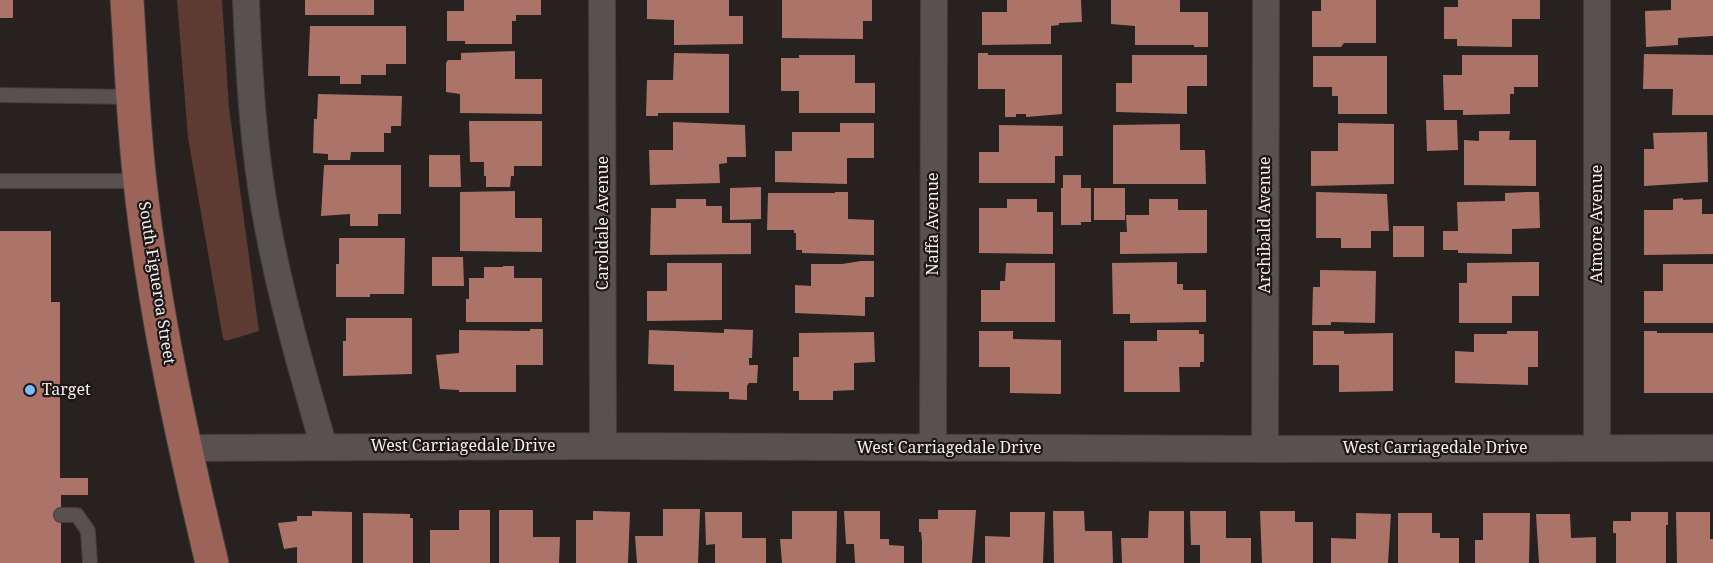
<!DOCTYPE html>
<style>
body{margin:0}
canvas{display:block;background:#272120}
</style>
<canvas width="1713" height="563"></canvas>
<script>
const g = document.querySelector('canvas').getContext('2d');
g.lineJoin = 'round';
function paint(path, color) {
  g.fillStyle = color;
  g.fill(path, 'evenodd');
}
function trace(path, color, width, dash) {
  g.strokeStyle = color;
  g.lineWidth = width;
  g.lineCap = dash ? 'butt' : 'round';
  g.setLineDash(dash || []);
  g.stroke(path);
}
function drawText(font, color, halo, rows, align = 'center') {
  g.font = font + ' "Noto Serif",serif';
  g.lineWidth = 4.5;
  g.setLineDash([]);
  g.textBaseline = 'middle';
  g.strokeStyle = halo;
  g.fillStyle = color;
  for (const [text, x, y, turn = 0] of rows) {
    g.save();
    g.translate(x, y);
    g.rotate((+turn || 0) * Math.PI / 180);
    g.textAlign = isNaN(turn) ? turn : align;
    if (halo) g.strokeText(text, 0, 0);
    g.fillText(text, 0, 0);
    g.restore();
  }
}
const green = new Path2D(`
 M 177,0 L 222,0 L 229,108 L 259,331 L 226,341 L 223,339 L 188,138 Z`);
const building = new Path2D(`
 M 0,0 L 13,0 L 13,18 L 0,18 Z
 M 305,0 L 374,0 L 374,15 L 305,15 Z
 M 464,0 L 541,0 L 541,15 L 516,15 L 516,21 L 512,21 L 512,44 L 465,44 L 465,41 L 447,41 L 447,11 L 464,11 Z
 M 647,0 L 729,0 L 729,16 L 743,16 L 743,44 L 674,45 L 674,20 L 647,19 Z
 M 782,0 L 872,0 L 872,21 L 863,21 L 863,39 L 782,38 Z
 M 1007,0 L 1081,0 L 1082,22 L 1059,23 L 1059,25 L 1051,26 L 1051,44 L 982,45 L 982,12 L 1007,12 Z
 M 1111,0 L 1180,0 L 1180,12 L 1208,12 L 1208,47 L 1194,47 L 1194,45 L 1135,45 L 1135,26 L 1111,24 Z
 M 1321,0 L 1376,0 L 1376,43 L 1344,43 L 1341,47 L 1312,47 L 1312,11 L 1321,11 Z
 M 1458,0 L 1540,0 L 1540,19 L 1512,19 L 1512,47 L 1457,46 L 1457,39 L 1444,39 L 1444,7 L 1458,7 Z
 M 1671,0 L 1713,0 L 1713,36 L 1678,38 L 1678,45 L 1646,47 L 1645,11 L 1671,10 Z
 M 310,26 L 406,26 L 406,64 L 386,64 L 386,75 L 361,75 L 361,84 L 340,84 L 340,76 L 308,76 Z
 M 515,51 L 515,79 L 542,79 L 542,114 L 460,113 L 460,94 L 446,92 L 446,63 L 448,60 L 461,60 L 461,53 Z
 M 674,53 L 729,54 L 729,113 L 658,113 L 658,116 L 646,116 L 647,80 L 673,80 Z
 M 978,53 L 988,53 L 988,55 L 1062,55 L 1062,114 L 1026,117 L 1026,114 L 1016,114 L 1016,117 L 1005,117 L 1005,89 L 978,89 Z
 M 1644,54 L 1713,55 L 1713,115 L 1672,115 L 1673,89 L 1643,89 Z
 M 799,55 L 855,55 L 855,83 L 875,83 L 875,113 L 799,113 L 799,91 L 781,91 L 781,58 L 799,58 Z
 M 1132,55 L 1207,55 L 1207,86 L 1187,86 L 1187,114 L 1116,112 L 1116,83 L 1132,83 Z
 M 1462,55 L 1538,55 L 1538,87 L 1514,87 L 1514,94 L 1510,94 L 1510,114 L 1463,115 L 1463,110 L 1444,110 L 1443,75 L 1462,75 Z
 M 1313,56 L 1387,56 L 1387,114 L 1338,114 L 1338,96 L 1332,96 L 1332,87 L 1313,87 Z
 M 318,94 L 402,96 L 401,126 L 391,126 L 391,133 L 384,133 L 384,152 L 351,152 L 350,160 L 328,160 L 328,154 L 313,153 L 314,119 L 317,119 Z
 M 1426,120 L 1457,120 L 1458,150 L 1427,151 Z
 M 469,121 L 542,121 L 542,166 L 514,166 L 514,176 L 511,176 L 510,187 L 486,187 L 486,176 L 484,176 L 484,162 L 470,162 Z
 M 673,122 L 745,125 L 746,157 L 727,157 L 727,163 L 719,164 L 720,183 L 650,185 L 649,150 L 673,150 Z
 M 840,123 L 874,123 L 874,158 L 847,158 L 847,184 L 775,182 L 775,151 L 792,151 L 792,132 L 840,132 Z
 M 1338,123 L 1394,124 L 1394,184 L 1311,186 L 1311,151 L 1338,151 Z
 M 1180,124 L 1180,150 L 1205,150 L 1206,184 L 1113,184 L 1113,125 Z
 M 999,125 L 1063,126 L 1063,156 L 1055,156 L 1055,183 L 979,183 L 979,152 L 999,152 Z
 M 1479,131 L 1510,131 L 1509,140 L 1536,140 L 1536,186 L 1464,185 L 1464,140 L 1479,141 Z
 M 1707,132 L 1708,182 L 1644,186 L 1644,149 L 1654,149 L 1653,133 Z
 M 429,155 L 460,155 L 461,187 L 429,187 Z
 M 324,165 L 401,165 L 401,214 L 378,214 L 378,226 L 350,226 L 350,214 L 321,216 Z
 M 1063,175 L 1081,175 L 1081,188 L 1091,188 L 1091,222 L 1081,222 L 1081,225 L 1061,225 L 1061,188 L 1063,188 Z
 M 761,187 L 761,219 L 730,220 L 730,188 Z
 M 1094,188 L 1125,188 L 1125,220 L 1094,220 Z
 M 515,191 L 515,218 L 542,218 L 542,252 L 460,251 L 460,192 Z
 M 835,192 L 848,192 L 848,219 L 874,220 L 874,255 L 802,253 L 802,250 L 796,250 L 796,233 L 794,233 L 794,230 L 767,230 L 768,193 L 835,193 Z
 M 1316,192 L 1387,194 L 1389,231 L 1371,231 L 1371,248 L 1341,248 L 1341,238 L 1316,238 Z
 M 1527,192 L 1539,192 L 1540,228 L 1512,229 L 1512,254 L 1458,253 L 1458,250 L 1443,250 L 1443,231 L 1458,231 L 1457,202 L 1505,201 L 1505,193 Z
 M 1683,198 L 1683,200 L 1702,199 L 1702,214 L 1713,214 L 1713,254 L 1644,255 L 1644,210 L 1673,210 L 1673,199 Z
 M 676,199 L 706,199 L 706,206 L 722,206 L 722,223 L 751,223 L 751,254 L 650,255 L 651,208 L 676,208 Z
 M 1007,199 L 1037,199 L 1037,212 L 1053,212 L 1053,254 L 979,253 L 979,208 L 1007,208 Z
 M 1149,199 L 1178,199 L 1178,210 L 1207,210 L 1207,253 L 1120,254 L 1120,232 L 1127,232 L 1126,215 L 1149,215 Z
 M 1393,226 L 1424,226 L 1424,257 L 1393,257 Z
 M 0,231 L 51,231 L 51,302 L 60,302 L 60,478 L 88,478 L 88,495 L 61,495 L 61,563 L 0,563 Z
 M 339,238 L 405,238 L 404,294 L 370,294 L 370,297 L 336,297 L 336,264 L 339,264 Z
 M 432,257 L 463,257 L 464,286 L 432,286 Z
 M 861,261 L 874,261 L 874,297 L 865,297 L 865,316 L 795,313 L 795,285 L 811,286 L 811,264 L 842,264 Z
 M 1177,262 L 1177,284 L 1183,284 L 1183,290 L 1206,290 L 1206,322 L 1130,323 L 1130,314 L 1113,314 L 1112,263 Z
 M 1530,262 L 1539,262 L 1539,296 L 1512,296 L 1512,323 L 1459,323 L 1459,283 L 1467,283 L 1467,263 Z
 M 667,263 L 722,263 L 722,320 L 647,321 L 647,291 L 667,291 Z
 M 1006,263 L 1055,263 L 1055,322 L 981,322 L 981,290 L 1000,290 L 1000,281 L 1005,281 Z
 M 1663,264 L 1713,264 L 1713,323 L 1644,323 L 1644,291 L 1663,291 Z
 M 503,266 L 514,266 L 514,278 L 542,278 L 542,322 L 466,322 L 466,299 L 469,299 L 469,278 L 484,278 L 484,267 L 503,267 Z
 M 1320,270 L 1376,271 L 1375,323 L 1331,322 L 1331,325 L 1312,325 L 1313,287 L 1320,287 Z
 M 346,318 L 412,318 L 412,374 L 343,376 L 343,341 L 346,341 Z
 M 530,329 L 543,329 L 543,365 L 516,365 L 516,392 L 459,392 L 459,390 L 440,389 L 436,355 L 459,353 L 459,330 L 530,331 Z
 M 724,329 L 753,330 L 752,358 L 749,358 L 749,365 L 758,365 L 757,383 L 749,383 L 747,386 L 747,400 L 729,399 L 729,392 L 674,391 L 674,365 L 648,364 L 649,330 L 724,333 Z
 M 1157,330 L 1199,330 L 1199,334 L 1204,334 L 1204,362 L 1200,362 L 1200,367 L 1179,367 L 1180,392 L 1124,392 L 1124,341 L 1157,341 Z
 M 979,331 L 1013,331 L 1013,339 L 1061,340 L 1061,394 L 1010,393 L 1010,367 L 979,367 Z
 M 1313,331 L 1344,331 L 1344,334 L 1393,333 L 1393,391 L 1339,392 L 1339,365 L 1313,365 Z
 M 1507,331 L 1538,331 L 1538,367 L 1528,367 L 1528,385 L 1455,383 L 1455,351 L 1474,352 L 1474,334 L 1507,334 Z
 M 1644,331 L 1657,331 L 1657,333 L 1713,333 L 1713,393 L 1644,393 Z
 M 874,332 L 875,362 L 854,363 L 854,390 L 833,391 L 833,400 L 799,400 L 799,391 L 793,391 L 793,357 L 799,357 L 799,333 Z
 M 663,509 L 700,509 L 698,563 L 637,563 L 635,536 L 663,536 Z
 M 459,510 L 490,510 L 490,563 L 430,563 L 430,530 L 459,530 Z
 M 499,510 L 533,510 L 533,537 L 560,537 L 559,563 L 499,563 Z
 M 938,510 L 976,510 L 972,563 L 922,563 L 922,542 L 921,532 L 919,532 L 919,519 L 938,519 Z
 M 312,511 L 352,512 L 352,563 L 297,563 L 297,547 L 284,549 L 278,523 L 297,521 L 297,516 L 312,516 Z
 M 593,511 L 630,512 L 628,563 L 576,563 L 576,520 L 593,520 Z
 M 792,511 L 837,511 L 836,563 L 782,563 L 780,539 L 792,539 Z
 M 844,511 L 880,511 L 880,539 L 889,539 L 889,545 L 904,546 L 904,563 L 855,563 L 854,544 L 846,544 Z
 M 1053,511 L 1084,511 L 1085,531 L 1112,531 L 1113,563 L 1054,563 Z
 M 1149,511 L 1184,511 L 1184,563 L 1122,563 L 1121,538 L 1148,538 Z
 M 1190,511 L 1226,511 L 1226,538 L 1251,538 L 1251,563 L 1200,563 L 1200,545 L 1191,545 Z
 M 1260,511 L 1295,511 L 1295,522 L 1313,522 L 1313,563 L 1262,563 Z
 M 705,512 L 742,512 L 742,538 L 766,538 L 766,563 L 715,563 L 715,544 L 706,545 Z
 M 1010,512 L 1045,512 L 1043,563 L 985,563 L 985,536 L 1010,537 Z
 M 1631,512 L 1668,512 L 1668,525 L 1666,525 L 1666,563 L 1616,563 L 1616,533 L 1613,533 L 1613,521 L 1631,521 Z
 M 1676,512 L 1710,512 L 1710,539 L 1713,539 L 1713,563 L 1677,563 Z
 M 363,513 L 410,514 L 410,518 L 413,518 L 413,563 L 363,563 Z
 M 1356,513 L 1391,514 L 1388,563 L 1331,563 L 1331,538 L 1356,539 Z
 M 1398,513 L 1432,513 L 1432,533 L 1440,533 L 1440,538 L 1459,538 L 1459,563 L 1398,563 Z
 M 1483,513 L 1530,513 L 1529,563 L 1475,563 L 1475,540 L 1483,540 Z
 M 1536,514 L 1570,514 L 1571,538 L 1596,537 L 1596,563 L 1539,563 Z`);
const service = new Path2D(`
 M 0,95 L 134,97
 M 0,181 L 140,181
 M 61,515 L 77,515 L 88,531 L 90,563`);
const minor = new Path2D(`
 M 246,0 C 249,73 253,146 266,217 C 280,295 302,371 324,447
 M 602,0 L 603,446
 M 1597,0 L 1597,448
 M 185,448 L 603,446 L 1265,449 L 1713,448
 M 933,448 L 934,0
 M 1265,449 L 1266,0`);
const primary = new Path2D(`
 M 127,0 C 131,61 133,122 140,182 C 154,310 182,438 212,563`);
const markers = [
 [30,390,6,"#78bff7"]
];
const streetNames = [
 ["Caroldale Avenue",603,223,-90],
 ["Naffa Avenue",933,224,-90],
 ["Atmore Avenue",1597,224,-90],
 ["Archibald Avenue",1265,225,-90],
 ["South Figueroa Street",156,283,81],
 ["West Carriagedale Drive",463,446],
 ["West Carriagedale Drive",949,448],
 ["West Carriagedale Drive",1435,448]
];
const poiNames = [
 ["Target",42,390]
];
paint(green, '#5d3a32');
paint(building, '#ac7468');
trace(service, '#413d3c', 16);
trace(minor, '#413d3c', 28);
trace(primary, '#413d3c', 35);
trace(service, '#575150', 14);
trace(minor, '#575150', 26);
trace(primary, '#9c6458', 33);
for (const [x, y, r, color] of markers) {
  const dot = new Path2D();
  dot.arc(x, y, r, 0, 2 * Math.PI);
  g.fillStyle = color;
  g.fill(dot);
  trace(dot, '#1d1817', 2);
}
drawText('16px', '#f4f0ef', '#1d1817', streetNames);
drawText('16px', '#f4f0ef', '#1d1817', poiNames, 'left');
</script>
